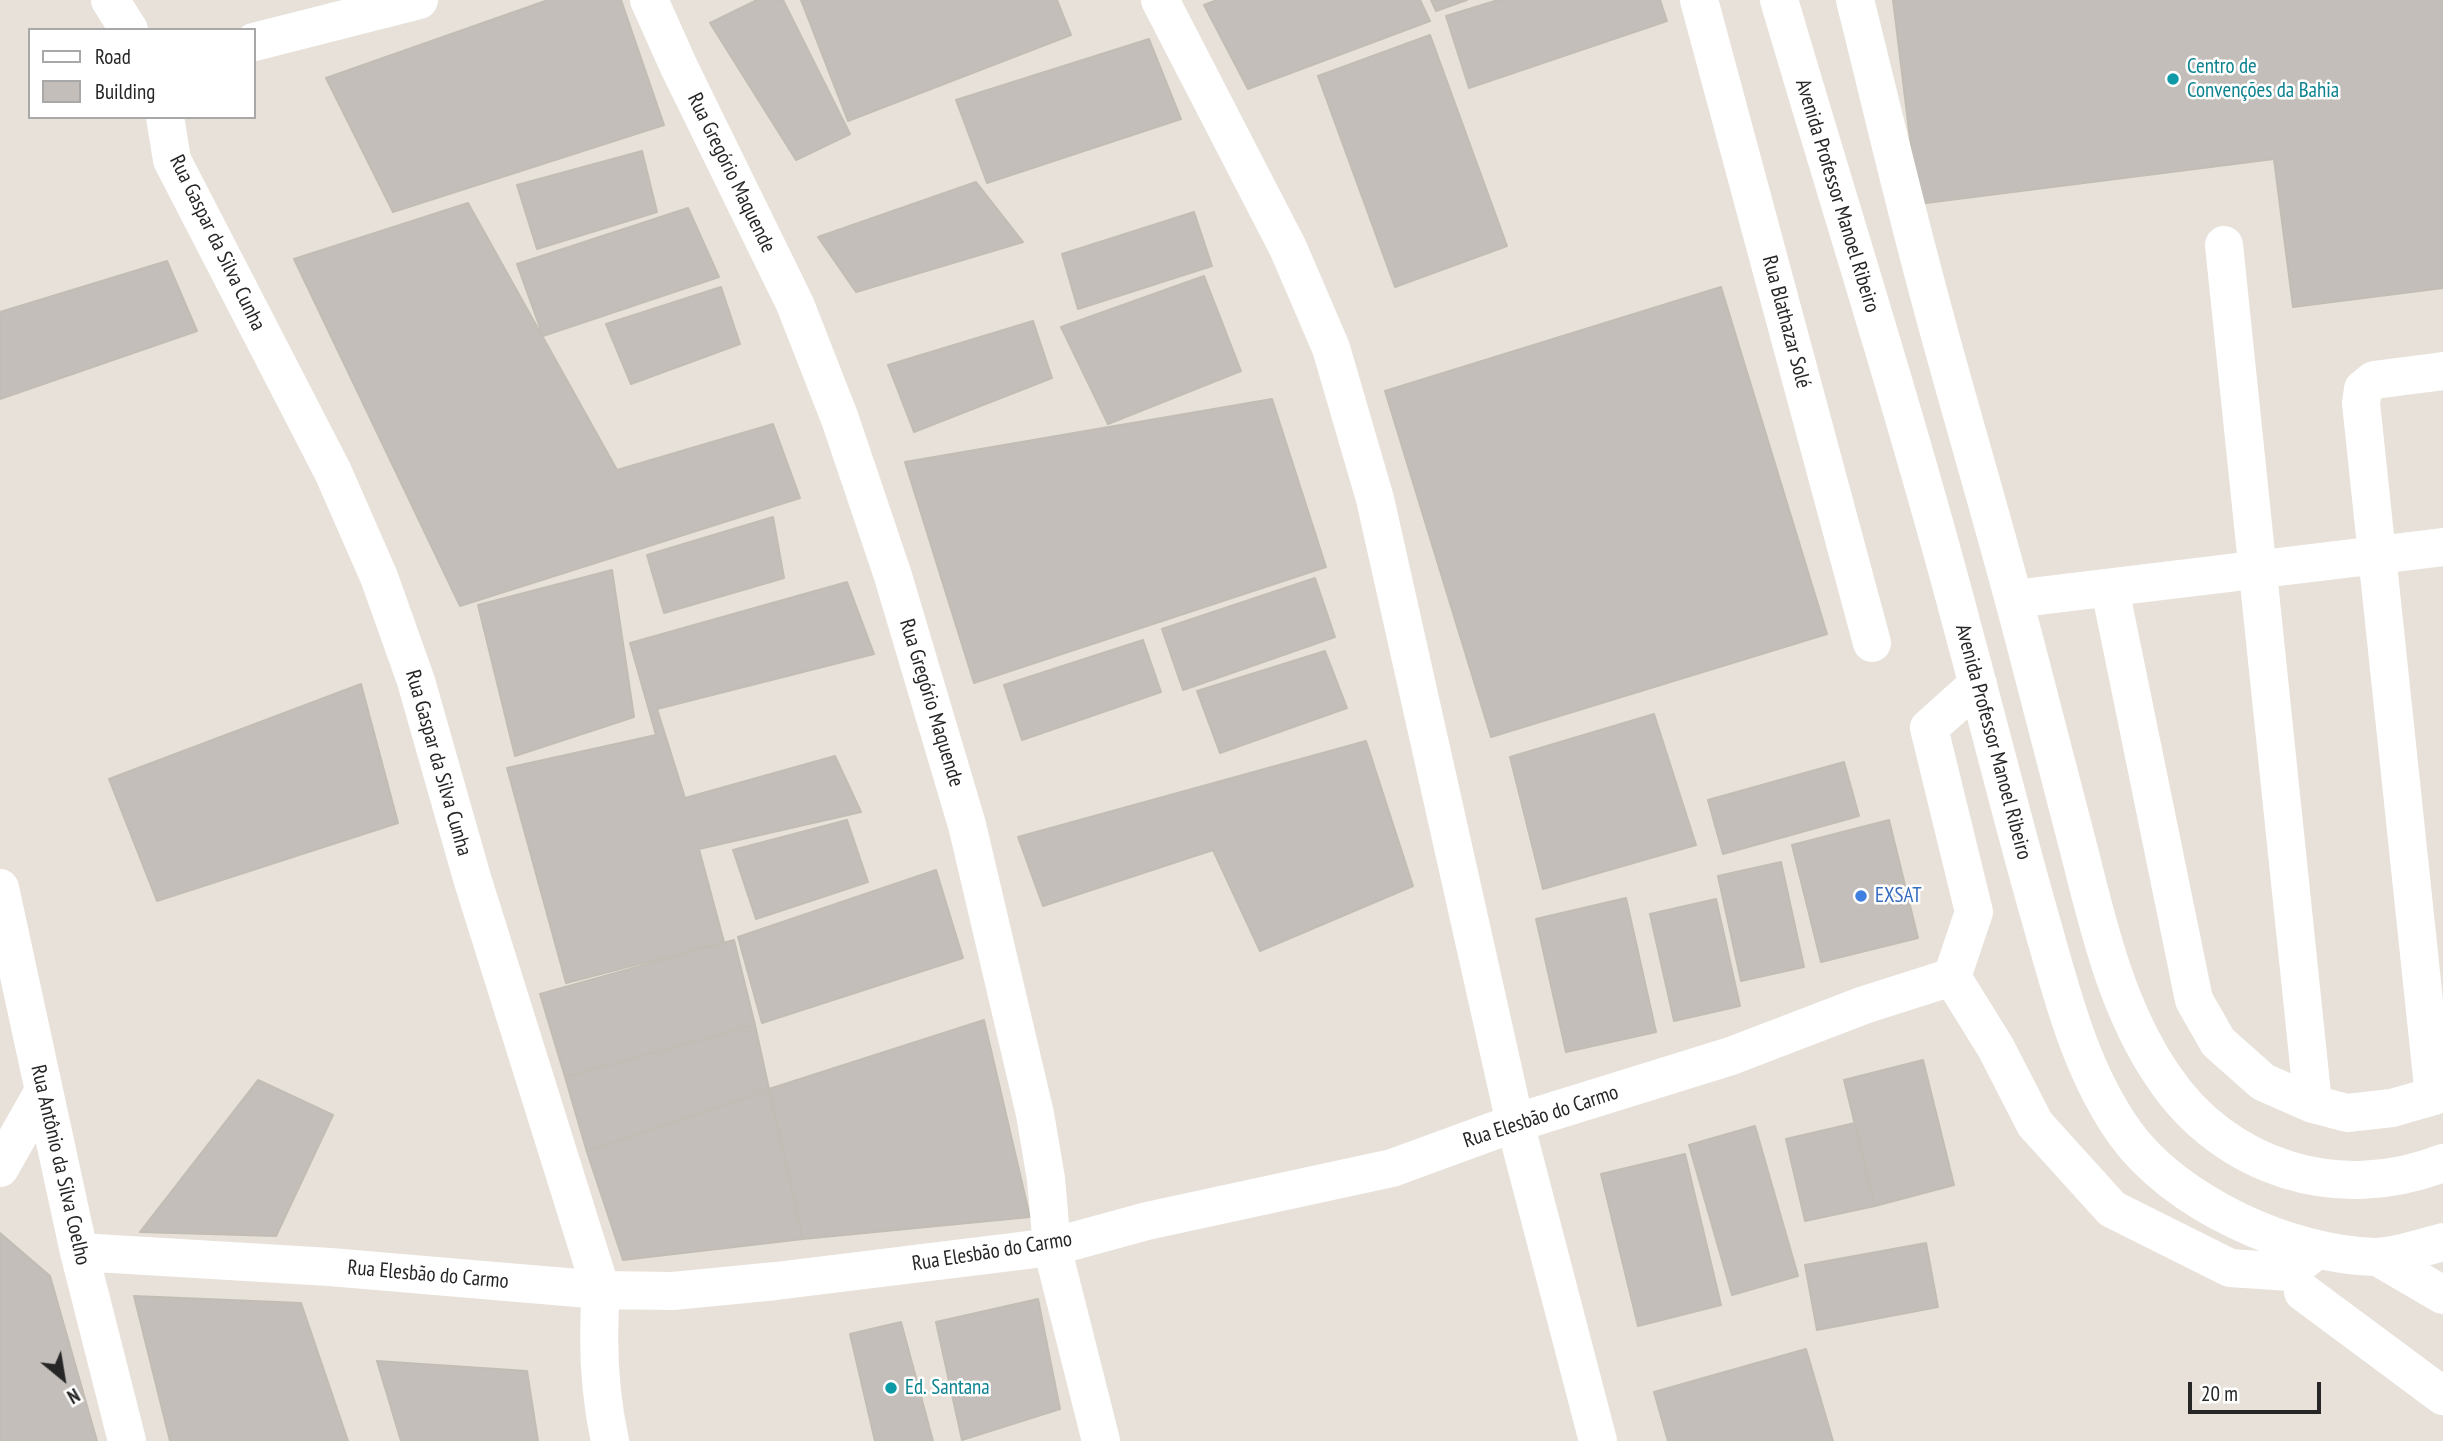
<!DOCTYPE html>
<meta charset="utf-8">
<style>
body{margin:0}
#map{position:relative;width:2443px;height:1441px;overflow:hidden;background:#e8e1d9;font-family:"PT Sans Narrow",sans-serif}
canvas{display:block}
.legend{position:absolute;left:28px;top:28px;width:228px;height:91px;box-sizing:border-box;background:#fff;border:2px solid #a8a8a8;margin:0;padding:9px 12px;list-style:none;font-size:21px;color:#262626}
.legend li{display:flex;align-items:center;gap:14px;height:35px}
.legend b{width:35px;border:2px solid #a8a8a8}
.north{position:absolute;left:28px;top:1343px;width:70px;height:70px;-webkit-text-stroke:5px #fff;paint-order:stroke;rotate:150deg;font-size:19px;font-weight:700;line-height:28px;text-align:center;color:#262626}
.north::after{content:'';display:block;margin:auto;width:24px;height:32px;background:#262626;clip-path:polygon(50% 0,100% 100%,50% 72%,0 100%)}
.scale{position:absolute;left:2188px;top:1382px;width:133px;height:32px;box-sizing:border-box;border:4px solid #262626;border-top:0;padding-left:9px;font-size:21px;line-height:24px;white-space:nowrap;color:#262626;-webkit-text-stroke:5px #fff;paint-order:stroke}
</style>
<div id="map">
<canvas width="2443" height="1441"></canvas>
<ul class="legend">
<li><b style="height:9px;background:#fff"></b>Road</li>
<li><b style="height:19px;background:#c3beb9"></b>Building</li>
</ul>
<div class="north">N</div>
<div class="scale">20 m</div>
</div>
<script>
const g = document.querySelector('canvas').getContext('2d');
g.lineJoin = 'round';
function paint(path, color) {
  g.fillStyle = color;
  g.fill(path, 'evenodd');
}
function trace(path, color, width, dash) {
  g.strokeStyle = color;
  g.lineWidth = width;
  g.lineCap = dash ? 'butt' : 'round';
  g.setLineDash(dash || []);
  g.stroke(path);
}
function drawText(font, color, halo, rows, align = 'center') {
  g.font = font + ' "PT Sans Narrow",sans-serif';
  g.lineWidth = 5;
  g.setLineDash([]);
  g.textBaseline = 'middle';
  g.strokeStyle = halo;
  g.fillStyle = color;
  for (const [text, x, y, turn = 0] of rows) {
    g.save();
    g.translate(x, y);
    g.rotate((+turn || 0) * Math.PI / 180);
    g.textAlign = isNaN(turn) ? turn : align;
    if (halo) g.strokeText(text, 0, 0);
    g.fillText(text, 0, 0);
    g.restore();
  }
}
const building = new Path2D(`
 M 548,0 L 621,0 L 664,125 L 393,212 L 326,78 Z
 M 757,0 L 783,0 L 850,134 L 796,160 L 710,23 Z
 M 801,0 L 1057,0 L 1071,35 L 848,121 Z
 M 1217,0 L 1420,0 L 1430,21 L 1248,89 L 1204,5 Z
 M 1431,0 L 1467,0 L 1436,11 Z
 M 1498,0 L 1660,0 L 1667,21 L 1469,88 L 1446,16 Z
 M 1893,0 L 2443,0 L 2443,288 L 2293,307 L 2274,159 L 1918,204 Z
 M 1430,35 L 1507,246 L 1395,287 L 1318,76 Z
 M 1149,39 L 1181,119 L 987,183 L 956,100 Z
 M 642,151 L 657,212 L 537,249 L 517,185 Z
 M 976,182 L 1023,242 L 856,292 L 818,237 Z
 M 468,203 L 617,470 L 773,424 L 800,498 L 460,606 L 294,259 Z
 M 688,208 L 719,277 L 543,336 L 517,264 Z
 M 1194,212 L 1212,266 L 1078,309 L 1062,254 Z
 M 167,261 L 197,331 L 0,399 L 0,312 Z
 M 1204,276 L 1241,371 L 1108,424 L 1061,327 Z
 M 721,287 L 740,344 L 631,384 L 606,324 Z
 M 1721,287 L 1827,634 L 1491,737 L 1385,391 Z
 M 1033,321 L 1052,378 L 914,432 L 888,365 Z
 M 1272,399 L 1326,567 L 974,683 L 905,462 Z
 M 773,517 L 784,578 L 664,613 L 647,555 Z
 M 612,570 L 634,717 L 515,756 L 478,605 Z
 M 1315,578 L 1335,637 L 1183,690 L 1162,629 Z
 M 847,582 L 874,654 L 657,709 L 685,798 L 835,756 L 861,812 L 699,849 L 724,942 L 566,983 L 507,768 L 656,735 L 630,643 Z
 M 1143,640 L 1161,692 L 1022,740 L 1004,685 Z
 M 1325,651 L 1347,708 L 1220,753 L 1197,691 Z
 M 361,684 L 398,823 L 157,901 L 109,779 Z
 M 1654,714 L 1696,845 L 1543,889 L 1510,757 Z
 M 1366,741 L 1413,886 L 1260,951 L 1213,850 L 1043,906 L 1018,837 Z
 M 1844,762 L 1859,816 L 1723,854 L 1708,800 Z
 M 847,820 L 868,882 L 756,919 L 733,850 Z
 M 1889,820 L 1918,938 L 1821,962 L 1792,845 Z
 M 1781,862 L 1804,967 L 1741,981 L 1718,876 Z
 M 936,870 L 963,958 L 762,1023 L 738,937 Z
 M 1626,898 L 1656,1032 L 1566,1052 L 1536,919 Z
 M 1716,899 L 1740,1006 L 1674,1021 L 1650,914 Z
 M 734,940 L 755,1025 L 565,1077 L 540,994 Z
 M 984,1020 L 1030,1217 L 803,1239 L 769,1089 Z
 M 755,1025 L 769,1089 L 587,1152 L 565,1077 Z
 M 1923,1060 L 1954,1185 L 1875,1206 L 1844,1080 Z
 M 258,1080 L 333,1115 L 276,1236 L 140,1232 Z
 M 769,1089 L 803,1239 L 623,1260 L 587,1152 Z
 M 1855,1123 L 1875,1206 L 1805,1221 L 1786,1139 Z
 M 1755,1126 L 1798,1276 L 1732,1295 L 1689,1145 Z
 M 1685,1154 L 1721,1305 L 1638,1326 L 1601,1174 Z
 M 0,1233 L 50,1276 L 97,1441 L 0,1441 Z
 M 1926,1243 L 1938,1307 L 1817,1330 L 1805,1265 Z
 M 134,1296 L 301,1303 L 348,1441 L 170,1441 Z
 M 1038,1299 L 1060,1409 L 962,1440 L 936,1322 Z
 M 901,1322 L 933,1441 L 875,1441 L 850,1334 Z
 M 1806,1349 L 1833,1441 L 1668,1441 L 1654,1392 Z
 M 377,1361 L 527,1371 L 538,1441 L 401,1441 Z`);
const minor = new Path2D(`
 M 110,0 L 129,30
 M 649,0 L 679,67 L 795,304 L 840,419 L 893,576 L 967,825 L 1035,1114 L 1046,1179 L 1052,1247 L 1101,1441
 M 1160,0 L 1288,248 L 1331,348 L 1375,499 L 1515,1123 L 1598,1441
 M 1699,0 L 1872,643
 M 1779,0 C 1841,211 1908,420 1964,633 C 1989,725 2012,818 2038,910 C 2060,986 2078,1067 2125,1133 C 2175,1203 2290,1255 2375,1257 C 2394,1257 2424,1247 2443,1242
 M 1855,0 C 1876,84 1896,169 1918,253 C 1952,386 1993,517 2027,650 C 2045,718 2062,786 2080,854 C 2099,930 2118,1010 2163,1076 C 2225,1169 2339,1204 2443,1163
 M 254,42 L 419,0
 M 165,117 L 172,160 L 333,472 L 379,577 L 416,681 L 472,878 L 601,1290 C 597,1341 599,1391 610,1441
 M 2224,245 L 2313,1104
 M 2110,589 L 2194,1000 L 2218,1042 L 2263,1082 L 2313,1104 L 2347,1113 L 2392,1108 L 2434,1096 L 2443,1089
 M 2014,599 L 2443,547
 M 1978,684 L 1929,728 L 1974,912 L 1952,977 L 1996,1048 L 2035,1124 L 2112,1209 L 2230,1268 L 2290,1272 L 2317,1249
 M 0,888 L 79,1252 L 127,1441
 M 2434,1096 L 2361,403 L 2363,389 L 2374,380 L 2443,371
 M 0,1168 L 43,1092
 M 79,1252 L 330,1267 L 601,1290 L 673,1291 L 776,1281 L 1052,1247 L 1147,1221 L 1392,1168 L 1515,1123 L 1731,1056 L 1864,1005 L 1952,977
 M 2378,1257 L 2443,1295
 M 2303,1292 L 2443,1396`);
const markers = [
 [2173,79,7,"#0f9aa8"],
 [1861,896,7,"#3f7fe0"],
 [891,1388,7,"#0f9aa8"]
];
const cultureNames = [
 ["Centro de",2187,67],
 ["Convenções da Bahia",2187,91],
 ["Ed. Santana",905,1388]
];
const streetNames = [
 ["Rua Gregório Maquende",731,173,64],
 ["Avenida Professor Manoel Ribeiro",1837,196,73],
 ["Rua Gaspar da Silva Cunha",217,243,64],
 ["Rua Blathazar Solé",1786,322,75],
 ["Rua Gregório Maquende",931,703,73],
 ["Avenida Professor Manoel Ribeiro",1993,742,75],
 ["Rua Gaspar da Silva Cunha",438,763,74],
 ["Rua Elesbão do Carmo",1541,1117,-18],
 ["Rua Antônio da Silva Coelho",60,1165,77],
 ["Rua Elesbão do Carmo",992,1252,-9],
 ["Rua Elesbão do Carmo",428,1275,5]
];
const shopNames = [
 ["EXSAT",1875,896]
];
paint(building, '#c3beb9');
trace(building, '#c2bdb4', 2);
trace(minor, '#fff', 38);
for (const [x, y, r, color] of markers) {
  const dot = new Path2D();
  dot.arc(x, y, r, 0, 2 * Math.PI);
  g.fillStyle = color;
  g.fill(dot);
  trace(dot, '#fff', 2.5);
}
drawText('21px', '#0d838f', '#fff', cultureNames, 'left');
drawText('21px', '#262626', '#fff', streetNames);
drawText('21px', '#366cbe', '#fff', shopNames, 'left');
</script>
